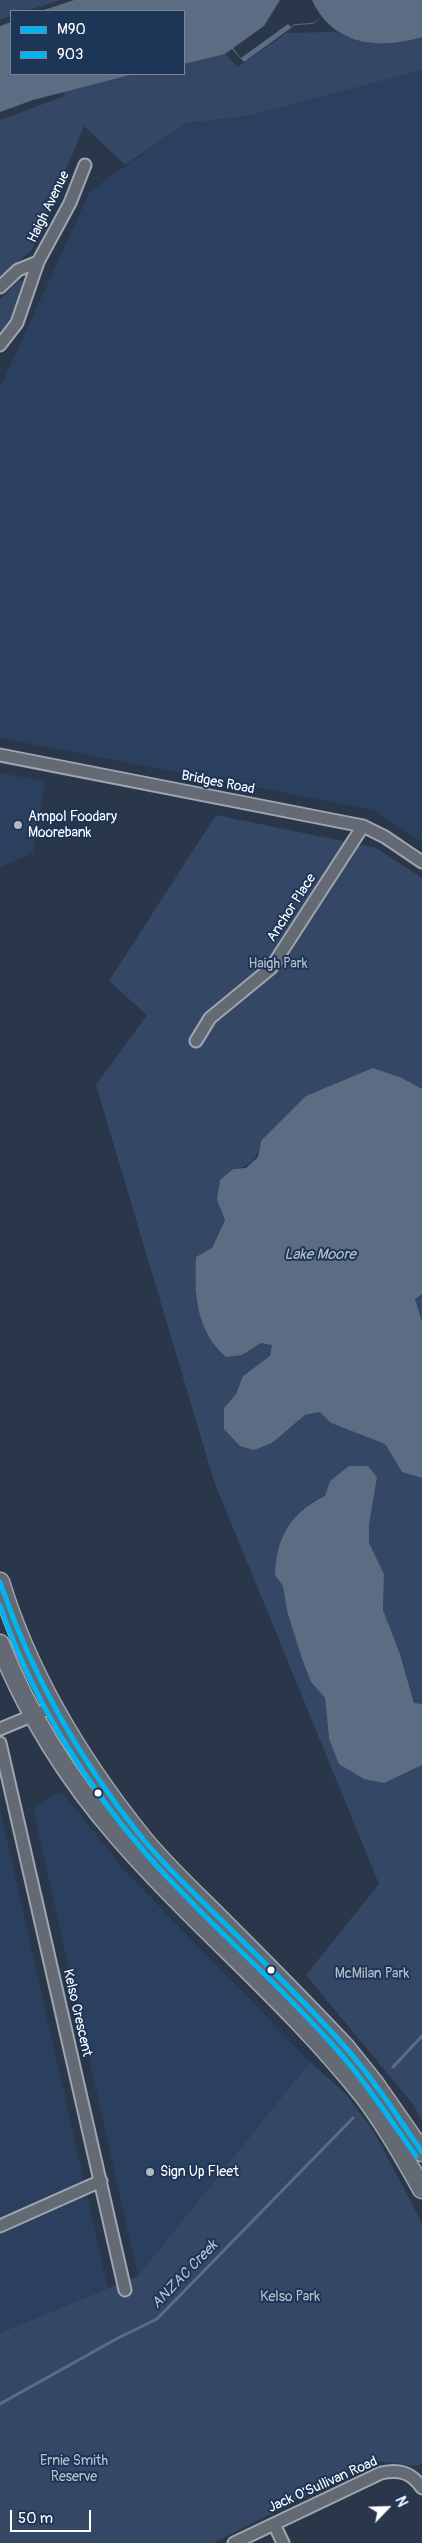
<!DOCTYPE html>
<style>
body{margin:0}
#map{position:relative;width:422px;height:2543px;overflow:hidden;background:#2a374a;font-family:Pangolin,sans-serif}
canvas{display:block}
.legend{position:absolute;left:10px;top:10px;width:175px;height:65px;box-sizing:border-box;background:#1d3557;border:1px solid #77869a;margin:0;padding:6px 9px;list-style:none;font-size:15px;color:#fff}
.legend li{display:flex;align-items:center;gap:10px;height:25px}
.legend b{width:25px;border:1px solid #77869a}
.north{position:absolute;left:362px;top:2483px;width:50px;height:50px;-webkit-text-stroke:4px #1d3557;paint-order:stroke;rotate:66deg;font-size:14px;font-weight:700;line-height:20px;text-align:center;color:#fff}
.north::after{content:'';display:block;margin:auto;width:18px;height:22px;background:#fff;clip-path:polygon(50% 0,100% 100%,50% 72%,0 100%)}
.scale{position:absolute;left:10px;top:2510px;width:81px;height:22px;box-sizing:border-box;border:2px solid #fff;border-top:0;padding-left:6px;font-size:15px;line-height:18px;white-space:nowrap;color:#fff;-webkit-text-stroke:4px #1d3557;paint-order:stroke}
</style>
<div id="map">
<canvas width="422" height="2543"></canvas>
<ul class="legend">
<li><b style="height:6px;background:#00b5ef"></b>M90</li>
<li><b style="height:6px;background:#00b5ef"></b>903</li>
</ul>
<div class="north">N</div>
<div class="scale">50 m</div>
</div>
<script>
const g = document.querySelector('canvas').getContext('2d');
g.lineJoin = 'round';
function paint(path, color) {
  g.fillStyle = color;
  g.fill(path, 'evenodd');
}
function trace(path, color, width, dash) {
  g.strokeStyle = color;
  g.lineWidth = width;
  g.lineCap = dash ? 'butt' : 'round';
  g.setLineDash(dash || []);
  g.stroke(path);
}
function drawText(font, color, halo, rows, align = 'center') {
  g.font = font + ' Pangolin,sans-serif';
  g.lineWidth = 4;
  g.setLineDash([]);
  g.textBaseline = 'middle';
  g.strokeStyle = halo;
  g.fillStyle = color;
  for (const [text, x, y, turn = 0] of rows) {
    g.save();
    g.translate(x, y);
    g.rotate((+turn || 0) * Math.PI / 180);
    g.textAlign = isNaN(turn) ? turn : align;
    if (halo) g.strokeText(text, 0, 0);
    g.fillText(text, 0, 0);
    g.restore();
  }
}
const built = new Path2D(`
 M 422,70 L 422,842 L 374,810 L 0,738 L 0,388 L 90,191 L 187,123 L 248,116 Z
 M 0,773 L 45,781 L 33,853 L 0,867 Z
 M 57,1793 L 63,1794 L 126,1872 L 310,2062 L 138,2276 L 34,1813 L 37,1806 Z
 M 0,1809 L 108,2289 L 0,2333 Z`);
const green = new Path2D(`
 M 0,0 L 61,0 L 26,11 L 11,11 L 11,16 L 0,20 Z
 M 337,32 C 364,47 394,46 422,37 L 422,70 L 248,116 L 187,123 L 125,165 L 84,126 L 32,250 L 0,277 L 0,120 L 65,96 L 63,92 L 134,74 L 184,74 L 184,64 L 225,54 L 238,67 L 286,33 Z
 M 23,280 L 9,325 L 0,339 L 0,300 L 18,281 Z
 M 216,815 L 376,848 L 422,878 L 422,1089 L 402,1078 L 261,1141 C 257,1159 251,1167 233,1169 L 217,1200 L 225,1220 L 212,1248 L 196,1257 L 195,1281 L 202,1323 L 242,1355 L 261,1343 L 272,1345 L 270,1356 L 243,1376 L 236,1394 L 224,1408 L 272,1443 L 305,1415 L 320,1412 L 331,1423 L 385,1444 L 402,1472 L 422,1478 L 422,1704 L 415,1704 L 400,1654 L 383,1610 L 384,1574 L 369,1544 L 369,1525 L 377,1477 L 330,1481 L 325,1496 L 310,1503 L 283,1586 L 287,1611 L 302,1659 L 311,1682 L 325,1698 L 329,1739 L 422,1765 L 422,2121 L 412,2103 L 306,1975 L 379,1884 L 214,1481 L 96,1085 L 147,1015 L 109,981 Z
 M 422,1294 L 422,1321 L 415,1298 Z
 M 310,2062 L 346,2094 L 374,2132 L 422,2223 L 422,2463 L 417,2466 L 375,2461 L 213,2543 L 0,2543 L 0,2333 L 138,2276 Z`);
const water = new Path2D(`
 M 74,0 L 280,0 L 264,26 L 233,48 L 241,58 L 288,24 L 291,27 L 295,24 L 313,23 L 321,17 L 313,24 L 295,25 L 244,62 L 232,49 L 225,54 L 184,64 L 184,11 L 41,11 Z
 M 312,0 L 422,0 L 422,37 C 379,50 333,46 312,0 Z
 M 11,22 L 11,74 L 134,74 L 33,100 L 0,112 L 0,26 Z
 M 373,1068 L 402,1078 L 422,1089 L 422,1294 L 415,1299 L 422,1321 L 422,1478 L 402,1472 L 385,1444 L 331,1423 L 320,1412 L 305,1415 L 272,1443 L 254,1450 L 240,1446 L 224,1429 L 224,1408 L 236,1394 L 243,1376 L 270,1356 L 272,1345 L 261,1343 L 242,1355 L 226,1357 C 196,1331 194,1294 196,1257 L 212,1248 L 225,1220 L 217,1200 L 220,1180 L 233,1169 L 246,1168 L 258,1157 L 261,1141 L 306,1096 Z
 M 349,1466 L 368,1466 L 377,1477 L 369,1525 L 369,1543 L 384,1574 L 383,1610 L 400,1654 L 414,1703 L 422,1704 L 422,1765 L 384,1783 L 364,1779 L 339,1764 L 329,1739 L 325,1698 L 311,1682 L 302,1659 L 287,1611 L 283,1586 L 275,1575 C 276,1538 291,1512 325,1496 L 330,1481 Z`);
const stream = new Path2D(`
 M 393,2067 L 422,2036
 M 0,2404 L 118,2338 L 157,2319 L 353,2118`);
const minor = new Path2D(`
 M 0,287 L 18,270 L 38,262
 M 0,345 L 17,323 L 38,262 L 70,203 L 85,165
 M 0,755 L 363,826 L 385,837 L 422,862
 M 196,1041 L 210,1018 L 271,968 L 363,826
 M 0,1729 L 53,1707
 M 0,1743 L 125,2290
 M 0,2226 L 101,2181
 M 274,2524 L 283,2543
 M 234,2543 L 381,2473 C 399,2469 411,2472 422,2488`);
const trunk = new Path2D(`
 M 0,1582 C 29,1677 81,1762 143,1839 C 166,1867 194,1893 219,1918 C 262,1961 305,2004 346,2048 L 374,2083 L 422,2152
 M 0,1644 C 27,1713 69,1780 118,1836 C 196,1926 290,2002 364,2096 C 386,2125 404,2157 422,2189`);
const bus1 = new Path2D(`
 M 0,1582 C 32,1676 80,1761 143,1839 C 163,1864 188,1887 211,1910 C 256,1955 304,2000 346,2048 C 374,2080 398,2117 422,2152`);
const bus2 = new Path2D(`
 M 0,1605 C 31,1696 84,1783 147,1855 C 208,1924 279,1983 340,2053 C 368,2085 391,2121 416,2156`);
const markers = [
 [18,825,5,"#b4b9c0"],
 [98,1793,4.5,"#fff"],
 [271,1970,4.5,"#fff"],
 [150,2172,5,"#b4b9c0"]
];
const streetNames = [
 ["Haigh Avenue",49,207,-64],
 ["Bridges Road",218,783,11],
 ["Anchor Place",292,908,-57],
 ["Kelso Crescent",77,2013,77],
 ["Jack O'Sullivan Road",323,2485,-24]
];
const poiNames = [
 ["Ampol Foodary",28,817],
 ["Moorebank",28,833],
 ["Sign Up Fleet",160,2172]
];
const parkNames = [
 ["Haigh Park",278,964],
 ["McMilan Park",372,1974],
 ["Kelso Park",290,2297],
 ["Ernie Smith",74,2461],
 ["Reserve",74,2477]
];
const waterNames = [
 ["Lake Moore",320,1255],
 ["ANZAC Creek",185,2275,-46]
];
paint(built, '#2a405e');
paint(green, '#344865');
paint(water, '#5c6d83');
trace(stream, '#5c6d83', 3);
trace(minor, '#9fa5ae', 15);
trace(trunk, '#9fa5ae', 21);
trace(minor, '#636a74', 11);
trace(trunk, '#636a74', 18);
trace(bus1, '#00b5ef', 5);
trace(bus2, '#00b5ef', 5);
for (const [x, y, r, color] of markers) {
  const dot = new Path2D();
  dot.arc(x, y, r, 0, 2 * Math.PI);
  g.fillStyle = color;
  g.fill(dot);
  trace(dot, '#1d3557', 2);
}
drawText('14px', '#fff', '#1d3557', streetNames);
drawText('14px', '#fff', '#1d3557', poiNames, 'left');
drawText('14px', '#b9c0ca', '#1d3557', parkNames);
drawText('italic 15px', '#b8c0ca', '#1d3557', waterNames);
</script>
